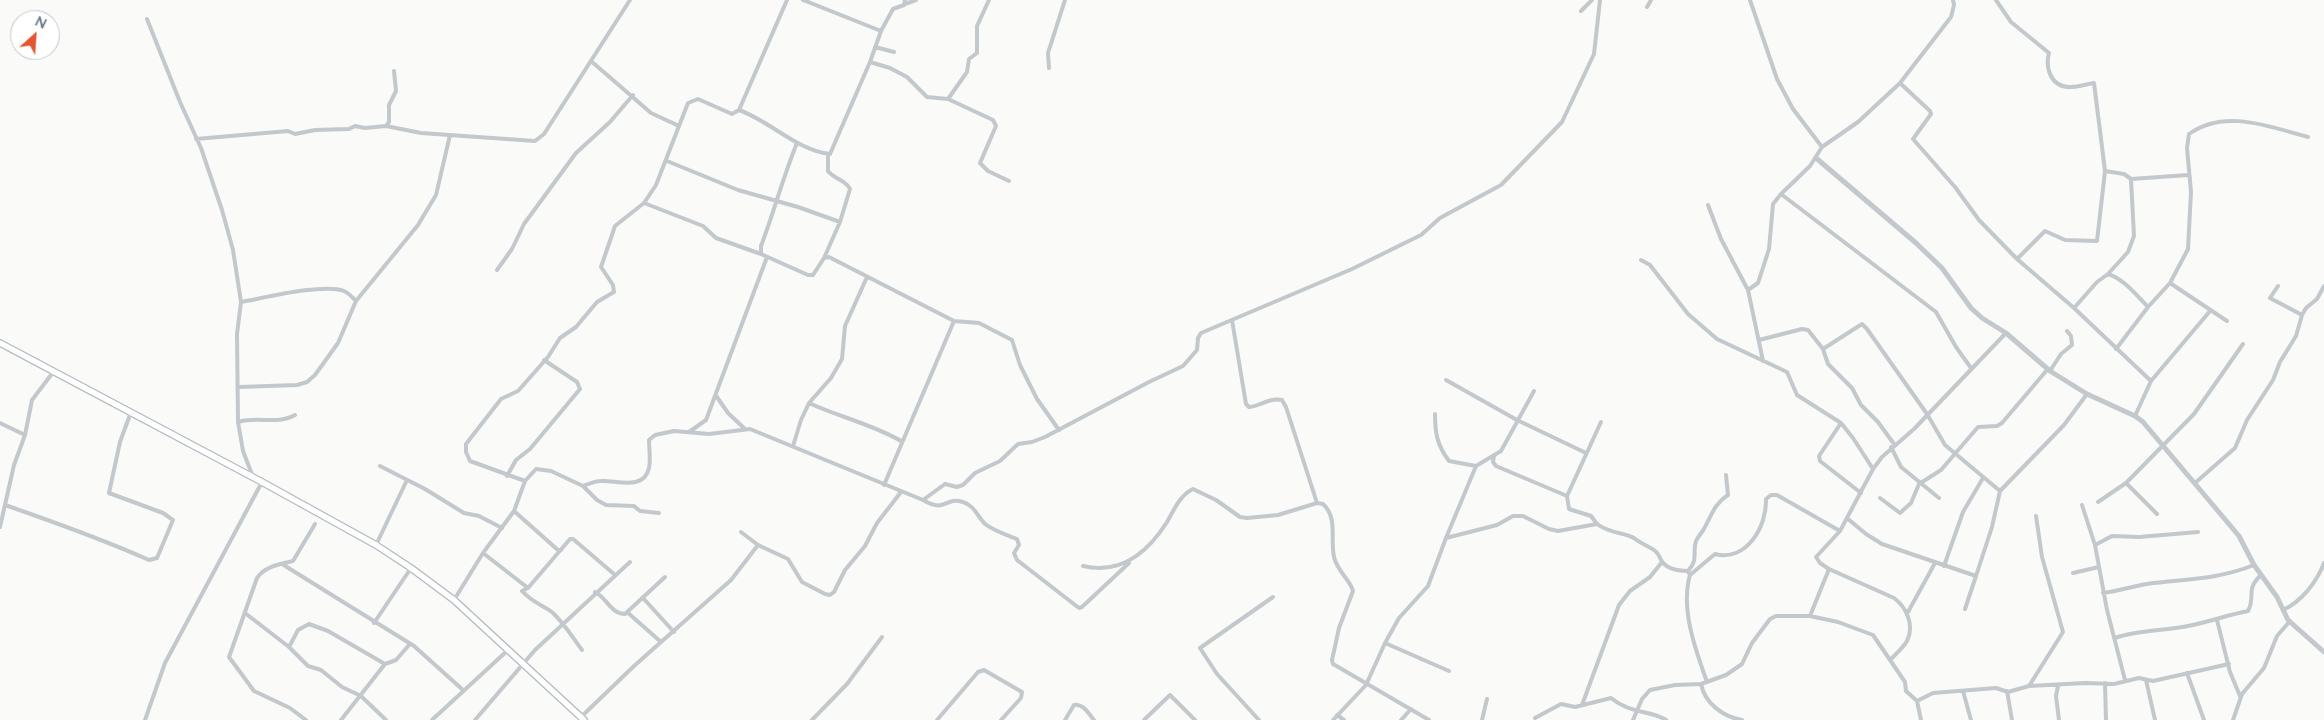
<!DOCTYPE html>
<style>
body{margin:0}
#map{position:relative;width:2324px;height:720px;overflow:hidden;background:#fafaf8;font-family:Lato,sans-serif}
canvas{display:block}
.north{position:absolute;left:10px;top:10px;width:50px;height:50px;box-sizing:border-box;background:#fff;border:1px solid #c1c8cd;border-radius:50%;rotate:26deg;font-size:14px;font-weight:700;line-height:20px;text-align:center;color:#657683}
.north::after{content:'';display:block;margin:auto;width:18px;height:22px;background:#e4572e;clip-path:polygon(50% 0,100% 100%,50% 72%,0 100%)}
</style>
<div id="map">
<canvas width="2324" height="720"></canvas>
<div class="north">N</div>
</div>
<script>
const g = document.querySelector('canvas').getContext('2d');
g.lineJoin = 'round';
function trace(path, color, width, dash) {
  g.strokeStyle = color;
  g.lineWidth = width;
  g.lineCap = dash ? 'butt' : 'round';
  g.setLineDash(dash || []);
  g.stroke(path);
}
const minor = new Path2D(`
 M 803,0 L 881,31
 M 1996,0 L 2011,22 L 2049,53 C 2045,68 2051,88 2071,87 C 2078,87 2087,84 2094,83 L 2105,171 L 2097,241 L 2065,240 L 2045,231 L 2017,259
 M 905,4 L 916,0
 M 1647,7 L 1651,0
 M 1581,11 L 1592,0
 M 147,19 L 180,102 L 201,148 L 222,210 L 233,250 L 241,302 L 237,334 L 238,422 L 243,451 L 253,477
 M 875,47 L 894,52
 M 591,61 L 651,113 L 679,126
 M 870,62 L 890,68 L 907,77 L 927,97 L 948,99 L 993,120 L 996,126 L 980,163 L 988,171 L 1009,181
 M 1049,68 L 1048,53 L 1065,0
 M 1900,83 L 1930,111 L 1931,114 L 1913,139 L 1955,187 L 1979,220 L 2017,259 L 2074,308 L 2151,381 L 2135,416
 M 948,99 L 967,72 L 969,59 L 977,53 L 977,26 L 989,0
 M 739,110 C 770,121 798,151 830,154 L 870,62 L 881,31 L 893,9 L 904,5 L 905,0
 M 386,126 L 421,133 L 535,141 L 544,134 L 630,0
 M 196,139 L 288,131 L 295,134 L 315,130 L 349,129 L 355,126 L 365,128 L 386,126 L 389,122 L 389,105 L 396,91 L 394,71
 M 797,143 C 783,177 774,212 761,246 L 761,254 L 808,275 L 813,275 L 824,258 L 829,257 L 954,321 L 979,323 L 1012,340 L 1020,365 L 1037,399 L 1059,430
 M 1822,147 L 1858,122 L 1900,83 L 1951,17 L 1954,5 L 1953,0
 M 667,161 L 738,190 L 798,207 L 840,222
 M 2105,171 L 2124,174 L 2131,179 L 2188,175
 M 1781,194 L 1936,312 L 1956,347 L 1971,368
 M 644,203 L 703,226 L 716,238 L 761,254
 M 1708,205 L 1721,239 L 1748,290 L 1763,361
 M 824,258 L 840,222 L 850,189 C 846,180 834,179 828,171 L 828,154
 M 1641,260 L 1650,265 L 1688,314 L 1717,339 L 1787,372 L 1797,395 L 1841,423 L 1853,438 L 1873,469
 M 497,270 L 512,249 L 524,224 L 576,153 L 610,122 L 633,95
 M 2108,274 L 2128,252 L 2134,236 L 2131,179
 M 2170,283 L 2227,321
 M 2278,286 L 2270,298 L 2302,315
 M 1748,290 L 1758,283 L 1769,249 L 1773,204 L 1781,194 L 1810,166 L 1822,147 L 1793,109 L 1777,79 L 1750,0
 M 241,302 C 264,298 323,283 344,291 C 349,293 352,297 356,301
 M 2148,307 L 2170,283 L 2188,249 L 2191,192 L 2187,148 L 2189,134 C 2225,108 2270,127 2308,137
 M 2074,308 L 2097,282 L 2108,274 C 2124,279 2137,296 2148,307 L 2116,349
 M 1232,320 L 1246,404 L 1249,407 C 1261,406 1270,397 1282,400 L 1286,407 L 1317,503
 M 1759,340 L 1802,329 L 1808,330 L 1823,349
 M 2050,371 L 2061,354 L 2072,345 L 2071,336 L 2067,331
 M 1446,380 L 1517,420 L 1586,453
 M 2151,381 L 2210,311
 M 239,387 L 297,385 L 307,382 L 315,375 L 338,343 L 356,301 L 418,225 L 436,195 L 450,135
 M 717,397 L 728,413 L 745,429
 M 809,403 C 839,417 872,424 901,441
 M 1435,414 C 1435,433 1437,445 1449,461 L 1476,466
 M 238,422 C 257,416 278,425 295,415
 M 0,423 L 25,435
 M 1841,423 L 1819,456 L 1820,461 L 1861,493
 M 689,432 L 706,420 L 767,257
 M 793,446 L 801,420 L 809,403 L 831,378 L 842,359 L 845,326 L 867,277
 M 1891,447 L 1901,467 L 1939,498
 M 1494,456 L 1493,462 L 1496,466 L 1567,496
 M 380,466 L 425,489 L 464,513 L 479,516 L 502,528
 M 507,476 L 516,460 L 530,449 L 580,389 L 577,382 L 544,360
 M 525,481 L 470,461 L 466,452 L 466,444 L 501,399 L 518,391 L 548,357 L 560,338 L 576,327 L 597,302 L 614,292 L 613,285 L 601,267 L 615,226 L 644,203 L 656,185 L 688,103 L 698,99 L 732,114 L 739,110 L 787,0
 M 2126,483 L 2157,514
 M 2195,483 L 2235,448 L 2247,420 L 2273,380 L 2280,362 L 2296,336 L 2302,315 L 2306,308 L 2317,299 L 2324,286
 M 884,485 L 954,321
 M 583,486 C 588,484 595,481 601,481 C 616,480 644,491 649,468 C 651,460 649,449 649,440 L 655,435 L 674,431 L 709,434 L 750,429 L 923,500 C 947,514 944,496 963,502 C 975,506 977,516 985,524 C 994,531 1007,535 1017,539 L 1019,545 L 1014,553 L 1017,560 L 1079,608 L 1082,607 L 1129,563
 M 2000,491 L 2064,425 L 2087,394
 M 1880,498 L 1900,513 L 1911,503 L 1919,484 L 1941,470 L 1978,427 L 1997,426 L 2002,423 L 2047,370
 M 923,500 L 945,484 L 957,487 L 963,485 L 975,473 L 1000,461 L 1018,444 L 1032,442 L 1045,437 L 1149,382 L 1183,366 L 1197,350 L 1198,338 L 1201,333 L 1352,269 L 1421,235 L 1440,218 L 1501,185 L 1562,122 L 1594,54 L 1600,0
 M 2098,502 L 2126,483 L 2194,414 L 2243,344
 M 5,505 C 54,522 102,539 149,560 L 157,558 L 173,520 L 163,513 L 109,493 L 120,442 L 131,412
 M 2082,505 L 2095,545 L 2107,610 L 2125,680
 M 514,511 L 559,551 L 561,550
 M 1848,519 L 1866,534 L 1882,544 L 1976,576 L 1992,527 L 2000,491 L 1945,445 L 1927,414 L 1867,329 L 1862,324 L 1823,349 L 1828,364 L 1852,388 L 1861,405 L 1878,422 L 1894,444
 M 1597,524 L 1591,516 L 1569,509 L 1567,496 L 1601,422
 M 0,527 L 14,465 L 25,435 L 32,400 L 54,371
 M 741,532 L 758,545 L 788,559 L 802,582 L 825,594 L 830,595 L 834,592 L 845,570 L 865,546 L 877,523 L 901,492
 M 1446,538 L 1476,466 L 1501,451 L 1534,391
 M 376,545 L 407,480
 M 2095,545 L 2112,536 L 2139,537 L 2198,532
 M 483,553 L 528,588 L 522,591 C 533,603 541,604 552,612 C 564,623 573,638 582,650
 M 282,564 L 414,646 L 463,690
 M 1083,566 C 1121,575 1148,552 1167,522 C 1174,510 1180,495 1193,489 L 1216,500 L 1240,517 L 1247,518 L 1278,515 L 1317,503 L 1323,504 C 1338,518 1330,538 1334,557 C 1337,571 1351,581 1353,591 L 1339,628 L 1332,660 L 1333,664 L 1429,720
 M 1944,566 L 1963,512 L 1983,478
 M 1688,571 C 1699,559 1692,553 1696,541 C 1698,536 1703,532 1705,527 C 1712,514 1715,503 1728,495 L 1726,475
 M 2073,573 L 2099,567
 M 1690,575 L 1715,554 C 1746,562 1767,527 1766,499 L 1771,495 L 1777,495 L 1840,531
 M 528,588 L 570,539 L 573,539 L 614,574
 M 595,592 C 606,597 611,614 625,614 L 665,577
 M 2103,593 C 2120,591 2136,585 2153,583 C 2189,579 2219,579 2254,565
 M 643,598 L 674,632
 M 454,600 L 483,553 L 514,511 L 525,481 L 536,469 L 551,471 L 583,486 L 597,500 L 606,505 L 634,506 L 640,511 L 659,513
 M 1965,609 L 1976,576
 M 2283,610 C 2301,602 2317,582 2324,563
 M 627,612 L 661,642
 M 1908,612 L 1935,563
 M 245,613 L 289,647 L 308,666 L 321,670 L 342,687 L 361,696 L 386,720
 M 1810,616 L 1829,569
 M 2217,620 L 2230,672 L 2240,696
 M 374,623 L 411,568
 M 2115,638 C 2138,630 2164,631 2188,626 C 2209,622 2227,615 2248,611 C 2256,596 2245,591 2260,576
 M 1385,643 L 1449,671
 M 289,647 L 298,630 L 309,624 L 328,631 L 385,664 L 396,660 L 410,644
 M 1890,660 C 1896,654 1903,648 1907,641 C 1915,625 1906,607 1894,598 L 1829,569 L 1820,563 L 1816,557 L 1840,531 L 1873,469 L 1882,457 L 1914,429 L 2006,333
 M 2187,673 L 2204,720
 M 2146,680 L 2155,720
 M 2105,683 L 2106,720
 M 1701,684 C 1705,704 1724,717 1742,720
 M 2029,686 L 2063,632 L 2042,557 L 2036,516
 M 2058,686 L 2056,696 L 2059,720
 M 1963,691 L 1971,720
 M 2007,691 L 2012,720
 M 1917,701 L 1933,693 L 1996,688 L 2008,692 L 2029,686 L 2085,683 L 2114,684 L 2139,678 L 2153,681 L 2229,664
 M 1582,705 L 1619,605 L 1630,591 L 1650,577 L 1662,562
 M 1337,715 L 1344,720
 M 581,717 L 634,666 L 731,580 L 758,545
 M 1535,718 L 1561,704 L 1575,707 L 1611,698 C 1630,714 1651,710 1666,720
 M 145,720 L 165,663 L 262,482
 M 306,720 L 290,708 L 254,691 L 229,657 L 257,578 C 265,566 281,564 293,561 L 315,524
 M 341,720 L 385,664
 M 432,720 L 508,650
 M 475,720 L 535,650 L 630,562
 M 812,720 L 847,684 L 882,637
 M 937,720 L 978,672 L 984,670 L 1022,692 L 1021,698 L 1001,720
 M 1065,720 L 1074,705 C 1083,703 1089,714 1094,720
 M 1144,720 L 1170,695 L 1195,720
 M 1259,720 L 1217,674 L 1200,648 L 1273,597
 M 1333,720 L 1366,685 L 1385,643 L 1399,618 L 1428,586 L 1446,538 L 1497,525 L 1513,516 L 1523,516 L 1549,529 L 1558,531 L 1597,524 C 1610,534 1624,532 1634,538 C 1640,543 1648,546 1654,550 C 1658,553 1659,555 1661,560 C 1666,569 1679,571 1688,571 L 1690,575 C 1680,609 1696,651 1707,682
 M 1401,720 L 1411,709
 M 1482,720 L 1487,699
 M 1633,720 L 1642,699 L 1650,690 L 1675,685 L 1701,684 L 1726,675 L 1742,664 L 1752,643 L 1770,619 L 1776,616 L 1810,616 L 1838,622 L 1873,635 L 1905,682 L 1906,691 L 1917,701 L 1921,720
 M 2233,720 L 2242,694 L 2264,668 L 2277,636 L 2290,621`);
const tertiary = new Path2D(`
 M 1816,158 L 1916,243 L 1942,268 L 1971,308 L 1982,318 L 2006,333 L 2050,371 L 2087,394 L 2135,416 L 2143,422 L 2239,536 L 2254,565 L 2277,597 L 2288,620 L 2324,652`);
const secondary = new Path2D(`
 M 0,343 L 262,482 L 376,545 L 411,568 L 454,600 L 584,720`);
trace(secondary, '#b3babf', 8);
trace(minor, '#c3c8cc', 4);
trace(tertiary, '#c3c8cc', 5);
trace(secondary, '#fff', 5.5);
</script>
